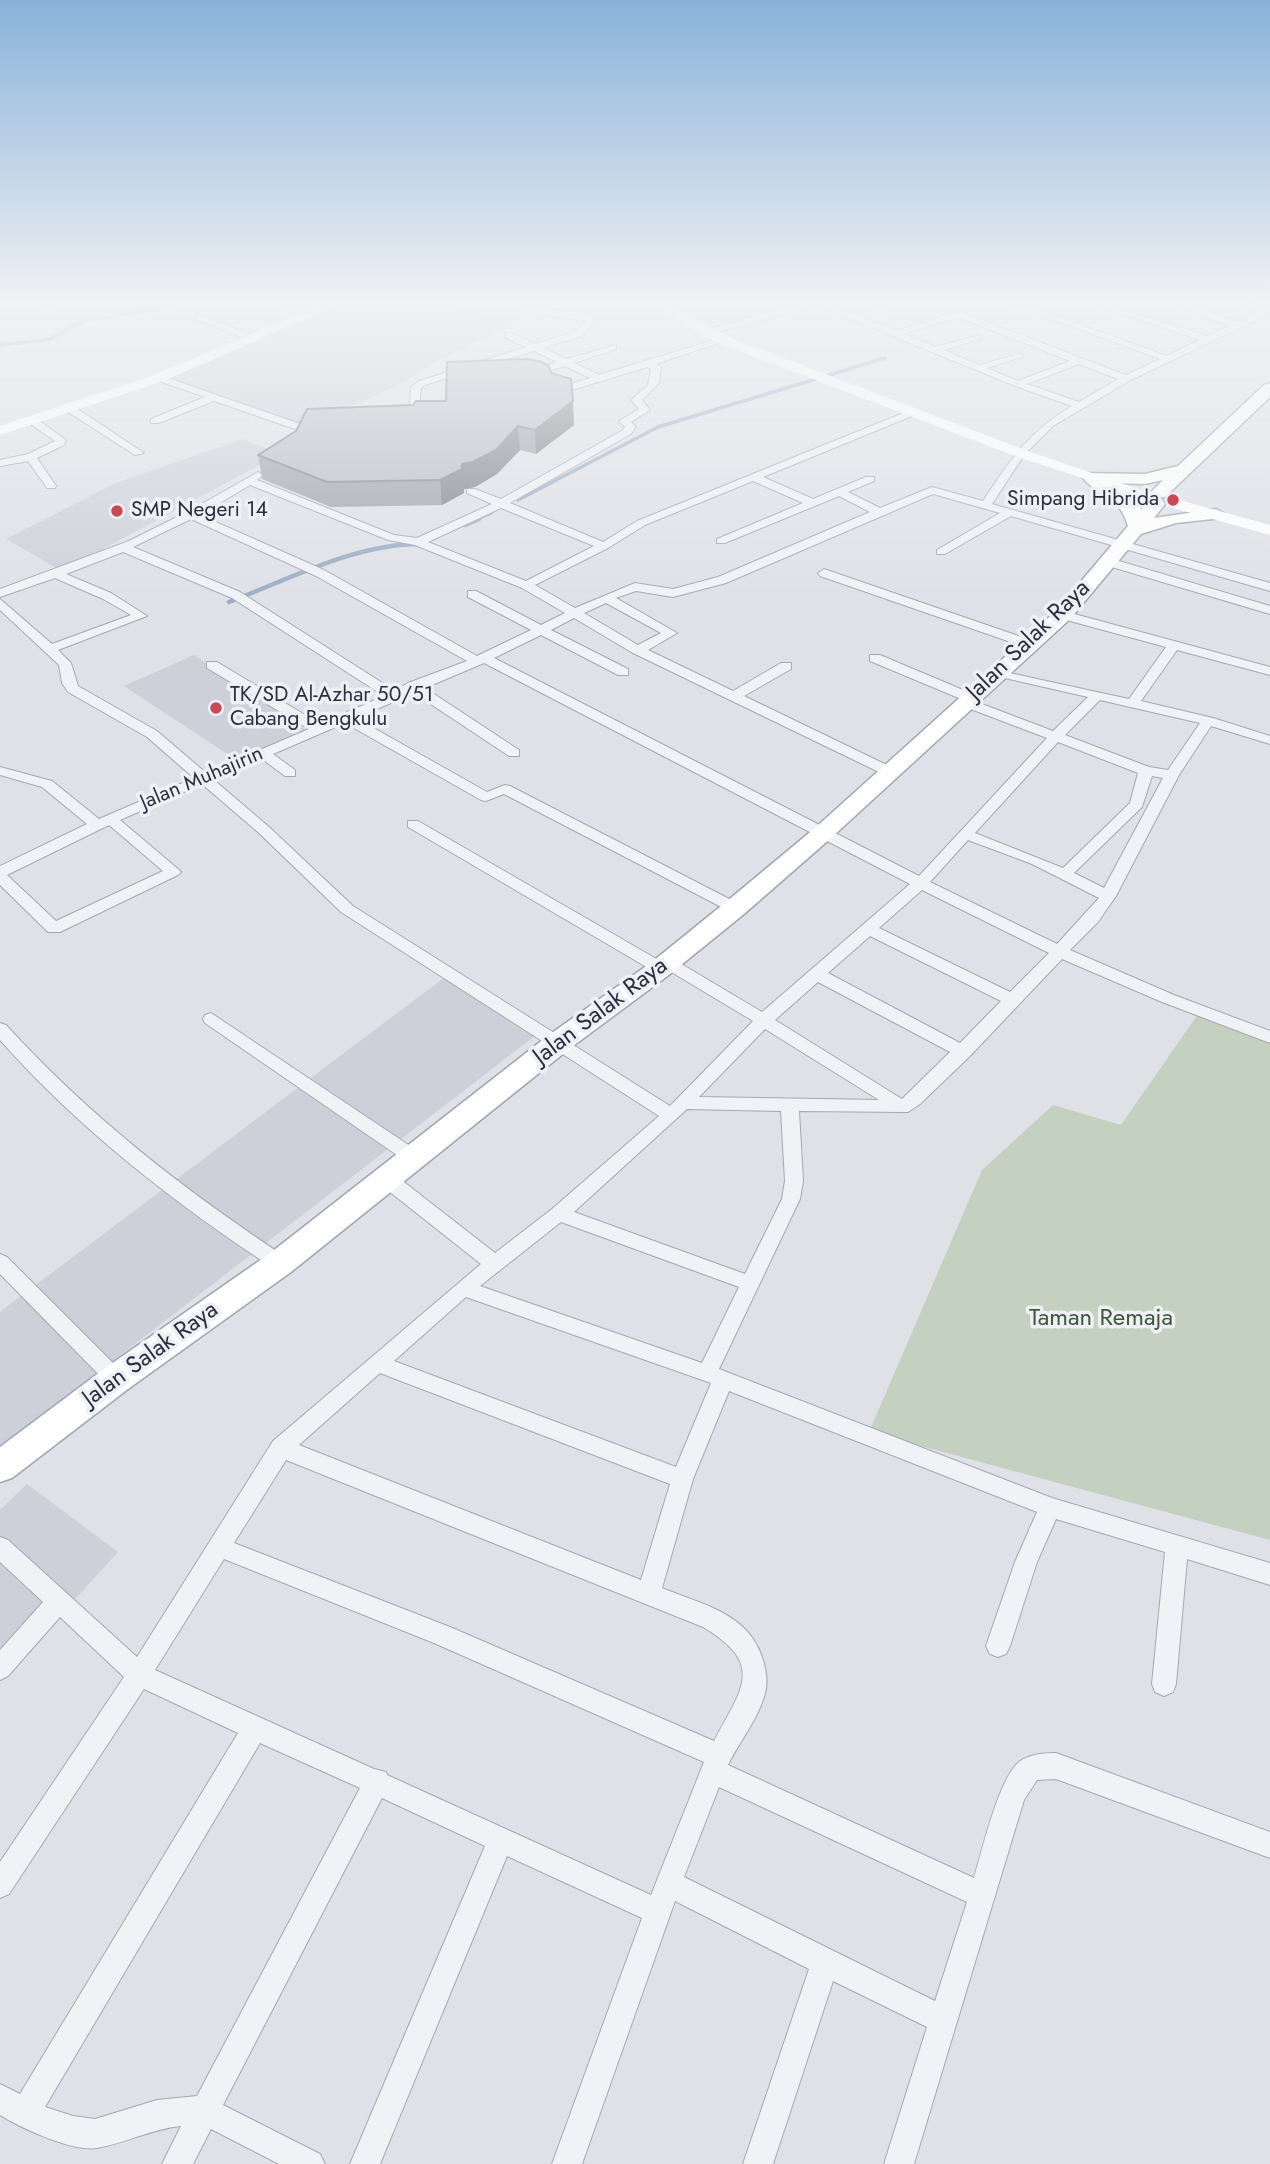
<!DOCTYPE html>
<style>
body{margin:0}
canvas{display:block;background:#dfe1e7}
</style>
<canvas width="1270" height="2164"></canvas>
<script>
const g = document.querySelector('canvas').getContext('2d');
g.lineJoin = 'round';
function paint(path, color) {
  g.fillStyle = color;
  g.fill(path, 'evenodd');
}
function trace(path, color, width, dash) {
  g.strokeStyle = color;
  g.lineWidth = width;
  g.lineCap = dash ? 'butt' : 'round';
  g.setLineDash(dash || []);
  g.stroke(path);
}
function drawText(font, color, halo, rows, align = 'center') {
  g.font = font + ' Jost,sans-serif';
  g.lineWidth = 7;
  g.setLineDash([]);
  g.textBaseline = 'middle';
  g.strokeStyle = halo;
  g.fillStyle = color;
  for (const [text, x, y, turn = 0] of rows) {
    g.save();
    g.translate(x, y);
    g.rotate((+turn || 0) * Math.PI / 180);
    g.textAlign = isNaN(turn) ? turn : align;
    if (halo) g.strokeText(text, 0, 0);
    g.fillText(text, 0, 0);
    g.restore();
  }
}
const built = new Path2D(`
 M 347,301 L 440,301 L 517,322 L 432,363 L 407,381 L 312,424 L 302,425 L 168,378 Z
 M 243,439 L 280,454 L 62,571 L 6,539 L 116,483 Z
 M 194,655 L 308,731 L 238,761 L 124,686 Z
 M 449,974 L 540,1032 L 0,1448 L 0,1312 Z
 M 27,1484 L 118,1552 L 0,1681 L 0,1510 Z`);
const green = new Path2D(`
 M 1198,1014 L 1270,1039 L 1270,1540 L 869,1432 L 982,1170 L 1053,1105 L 1121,1125 Z`);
const streamFar1 = new Path2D(`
 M 0,345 L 50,339 L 85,320 L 154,310 L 177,301
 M 518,500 L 658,427 L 885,358
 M 475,520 L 491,513`);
const stream = new Path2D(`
 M 465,525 L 479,519
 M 229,602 C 290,579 354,544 420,544`);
const street = new Path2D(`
 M 37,301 L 46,301 L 56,310 L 48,312 Z
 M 266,301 L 282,301 L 323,311 L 318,314 Z
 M 521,301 L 530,301 L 526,306 L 528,308 L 584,313 L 595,318 L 595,322 L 581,336 L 543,348 L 566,359 L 616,345 L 616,349 L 574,363 L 599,375 L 720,338 L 728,340 L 656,364 L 661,367 L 659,383 L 642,400 L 650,410 L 631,422 L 636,427 L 631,434 L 510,503 L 603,542 L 637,521 L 913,409 L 917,410 L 917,414 L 763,477 L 813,499 L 866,477 L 874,477 L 874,481 L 848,492 L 880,508 L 932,487 L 983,501 C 1010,460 1029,431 1072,406 L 1015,386 L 817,305 L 707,335 L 704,334 L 704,330 L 810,301 L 827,301 L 826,303 L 856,315 L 887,307 L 887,311 L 864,318 L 896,331 L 958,311 L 1126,375 L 1160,359 L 1003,301 L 1015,301 L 1167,356 L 1200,340 L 1083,301 L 1095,301 L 1207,336 L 1230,326 L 1166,301 L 1178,301 L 1238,322 L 1258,312 L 1233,301 L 1270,307 L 1269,314 L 1129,381 L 1053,426 L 1024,455 L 992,504 L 1270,583 L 1270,591 L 1011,516 L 945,554 L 937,554 L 937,550 L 1000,513 L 933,494 L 726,583 L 673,597 L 636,591 L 616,598 L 677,633 L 648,650 L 733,691 L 781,663 L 791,663 L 791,669 L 744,696 L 893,768 L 893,774 L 883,774 L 633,653 L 574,618 L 551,630 L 628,669 L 628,675 L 618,675 L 541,635 L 494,658 L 919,876 L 1047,738 L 960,705 L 958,702 L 961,699 L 870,661 L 870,655 L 880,655 L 975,695 L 974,701 L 1053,731 L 1088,697 L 996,676 L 996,670 L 1129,699 L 1166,647 L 1059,618 L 1059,612 L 1067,612 L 1270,667 L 1270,675 L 1177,650 L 1141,701 L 1213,718 L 1270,736 L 1270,744 L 1211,726 L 1179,775 L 1116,896 L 1098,922 L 1070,950 L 1174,995 L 1270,1031 L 1270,1043 L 1162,1002 L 1062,959 L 970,1056 L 920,1104 L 908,1112 L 799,1111 L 803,1181 L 800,1199 L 719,1369 L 1052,1498 L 1270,1563 L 1270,1585 L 1187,1559 L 1176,1684 L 1173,1692 L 1164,1696 L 1155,1692 L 1152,1684 L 1165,1552 L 1056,1519 L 1037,1562 L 1010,1646 L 1006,1654 L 998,1657 L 990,1654 L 986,1646 L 1015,1562 L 1037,1512 L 729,1391 L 693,1479 L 662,1588 C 703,1605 749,1613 763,1660 C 766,1670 768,1683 765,1693 C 759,1718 739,1742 728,1765 L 974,1878 C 982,1851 999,1778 1019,1762 C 1029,1754 1044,1753 1056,1753 L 1270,1832 L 1270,1858 L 1056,1779 L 1037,1780 L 1024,1800 L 914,2164 L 884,2164 L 927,2027 L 833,1981 L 773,2164 L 743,2164 L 809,1969 L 675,1901 L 582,2164 L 552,2164 L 642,1918 L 507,1856 L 380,2164 L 350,2164 L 485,1846 L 382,1798 L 223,2105 L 320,2154 L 325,2164 L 279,2164 L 211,2129 L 193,2164 L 162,2164 L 181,2126 C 151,2129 126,2143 97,2148 C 72,2152 21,2128 0,2115 L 0,2084 L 20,2094 L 238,1733 L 144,1689 L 9,1894 L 0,1898 L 0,1862 L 124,1677 L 60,1617 L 8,1676 L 0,1680 L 0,1650 L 43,1602 L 0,1562 L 0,1537 L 8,1540 L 137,1657 L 273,1441 L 481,1264 L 381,1185 L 379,1180 L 381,1175 L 395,1175 L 495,1253 L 552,1209 L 659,1116 L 341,912 L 259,833 L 202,784 L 120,820 L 178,869 L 181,872 L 178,875 L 60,932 L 48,932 L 0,885 L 0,866 L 87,824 L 42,787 L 0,775 L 0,767 L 52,781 L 99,819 L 194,778 L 147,737 L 68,692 L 62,683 L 59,665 L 0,610 L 0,599 L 52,644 L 131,615 L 103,599 L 55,578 L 0,597 L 0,589 L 129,541 L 193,509 L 258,472 L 263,475 L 257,480 L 394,535 L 417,538 L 492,504 L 467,493 L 467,489 L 475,489 L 501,499 L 623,430 L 625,427 L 619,421 L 639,409 L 631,400 L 648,385 L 651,369 L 647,367 L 556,395 L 552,394 L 552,390 L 590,378 L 565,366 L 526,377 L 526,373 L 557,362 L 534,351 L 425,385 L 421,388 L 417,423 L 408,425 L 411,387 L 419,381 L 526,347 L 505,337 L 505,333 L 511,333 L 535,344 L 575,332 L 586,321 L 522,312 L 516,306 ZM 958,317 L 1070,361 L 1018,381 L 987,368 L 1022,357 L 1022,353 L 979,365 L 944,350 L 980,339 L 980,335 L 935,347 L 904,334 ZM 1079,364 L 1118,379 L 1079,402 L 1027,384 ZM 753,481 L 803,503 L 717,539 L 717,543 L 725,543 L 839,496 L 870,512 L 718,577 L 673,589 L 635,583 L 575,608 L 535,585 L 608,548 L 645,525 ZM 250,485 L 388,540 L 415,545 L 522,588 L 565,613 L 541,625 L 476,591 L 468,591 L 468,597 L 531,630 L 477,656 L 324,570 L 200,515 ZM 501,508 L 594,546 L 526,581 L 428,542 ZM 191,519 L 316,576 L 467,661 L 408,683 L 395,691 L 240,592 L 133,547 ZM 123,552 L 232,598 L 384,696 L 320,724 L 217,662 L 207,662 L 207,668 L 309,729 L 206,773 L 157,731 L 78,686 L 71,663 L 58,650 L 147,616 L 111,593 L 66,574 ZM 606,603 L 661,633 L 638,645 L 584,613 ZM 484,663 L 910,884 L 762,1012 L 673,959 L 660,961 L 418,821 L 408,821 L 408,827 L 655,972 L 668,970 L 753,1021 L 670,1106 L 353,906 L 269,827 L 214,780 L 262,759 L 285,776 L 295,776 L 295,770 L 273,754 L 345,723 L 481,800 L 486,801 L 504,794 L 729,911 L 741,911 L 743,908 L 741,905 L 510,786 L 505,785 L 487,792 L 356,718 L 414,693 L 509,756 L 519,756 L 519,750 L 425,688 ZM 1100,700 L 1200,723 L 1168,770 L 1149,767 L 1065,735 ZM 1058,742 L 1138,773 L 1130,803 L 1063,868 L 975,833 ZM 1152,776 L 1163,778 L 1104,888 L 1074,873 L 1142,807 ZM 109,825 L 163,871 L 56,921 L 7,875 ZM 968,840 L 1032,864 L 1099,898 L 1057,944 L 930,882 ZM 922,890 L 1049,953 L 1010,992 L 879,928 ZM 870,936 L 1001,1001 L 960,1043 L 828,973 ZM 818,982 L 950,1052 L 902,1099 L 775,1020 ZM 765,1029 L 879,1100 L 699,1097 ZM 687,1109 L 781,1111 L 785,1181 L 782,1199 L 745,1274 L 574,1212 ZM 561,1222 L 739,1287 L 702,1363 L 480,1286 ZM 466,1297 L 711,1383 L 676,1467 L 394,1361 ZM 380,1373 L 670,1484 L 641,1580 L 299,1445 ZM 286,1460 L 703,1627 C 766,1665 742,1688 714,1741 L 450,1627 L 234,1543 ZM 224,1559 L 434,1643 L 704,1762 L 651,1895 L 387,1775 L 386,1772 L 374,1769 L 155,1670 ZM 260,1743 L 360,1788 L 197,2096 L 157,2100 L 95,2119 L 73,2116 L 45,2107 ZM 719,1787 L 967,1902 L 935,2001 L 684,1877 Z
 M 196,315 L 202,315 L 257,338 L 249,340 L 196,319 Z
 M 159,375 L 303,425 L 307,433 L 302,445 L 297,448 L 292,445 L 297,433 L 295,429 L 214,401 L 159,423 L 151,423 L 151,419 L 205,397 L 156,380 L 154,378 Z
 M 69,405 L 73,406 L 144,453 L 135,455 L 65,410 L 64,408 Z
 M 29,419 L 37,419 L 66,440 L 64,445 L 37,458 L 56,486 L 55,488 L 47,488 L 28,461 L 0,466 L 0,460 L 28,454 L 55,441 L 29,423 Z
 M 1109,558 L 1270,606 L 1270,614 L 1105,565 L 1105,559 Z
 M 824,569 L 1036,642 L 1038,645 L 1028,648 L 820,576 L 818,573 Z
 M 211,1013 L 419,1152 L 422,1157 L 419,1162 L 407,1162 L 205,1023 L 203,1019 L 205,1015 Z
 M 0,1023 L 6,1025 C 89,1116 184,1190 287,1258 L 290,1263 L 287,1268 L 280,1271 L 273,1268 C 173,1202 80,1130 0,1040 Z
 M 0,1254 L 7,1257 L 123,1373 L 126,1379 L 123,1385 L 116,1388 L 109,1385 L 0,1274 Z`);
const secondary = new Path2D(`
 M 330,301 L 346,301 L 164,381 L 0,435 L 0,426 L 154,375 Z
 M 647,301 L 662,301 L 728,337 L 1025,450 L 1156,495 L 1148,500 L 1143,498 L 1015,456 L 718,343 Z
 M 1172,498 L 1270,525 L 1270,535 L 1166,506 L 1166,500 Z`);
const primary = new Path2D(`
 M 1270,383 L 1270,397 L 1165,497 L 1153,497 L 1150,493 L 1163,480 L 1145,484 L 1111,483 L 1136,500 L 1141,510 L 1150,500 L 1162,500 L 1165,504 L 1154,518 L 1216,509 L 1225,514 L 1222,518 L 1176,523 L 1141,534 L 1070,619 L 831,838 L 744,914 L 670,974 L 569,1049 L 291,1272 L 128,1389 L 12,1478 L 0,1482 L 0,1447 L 104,1369 L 269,1254 L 549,1035 L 652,962 L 726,902 L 815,828 L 1056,611 L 1128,526 C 1118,493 1101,500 1082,477 L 1085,473 L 1145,474 L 1178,466 L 1264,385 Z`);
const wall = new Path2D(`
 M 446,401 L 574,425 L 536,454 L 520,450 L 497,474 L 475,487 L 464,489 L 464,493 L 442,505 L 331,507 L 262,479 L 258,455 L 413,405 Z`);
const shadedWall = new Path2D(`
 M 573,401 L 574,425 L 536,454 L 535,430 Z
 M 518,426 L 520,450 L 497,474 L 475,487 L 464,489 L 464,493 L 442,505 L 440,480 Z`);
const building = new Path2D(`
 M 526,359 L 539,361 L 549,366 L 551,373 L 571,379 L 573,401 L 535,430 L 518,426 L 496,450 L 473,462 L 462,464 L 462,469 L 440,480 L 327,482 L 258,455 L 296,431 L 307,409 L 413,405 L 416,401 L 446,401 L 447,362 Z`);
const markers = [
 [1173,500,7,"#c64a57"],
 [117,511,7,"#c64a57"],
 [216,708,7,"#c64a57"]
];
const farPoinames = [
 ["Simpang Hibrida",1159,500,"right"],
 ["SMP Negeri 14",131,511],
 ["TK/SD Al-Azhar 50/51",230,696],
 ["Cabang Bengkulu",230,720]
];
const farStreetnames = [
 ["Jalan Muhajirin",202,779,-23]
];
const streetNames = [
 ["Jalan Salak Raya",1029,641,-44],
 ["Jalan Salak Raya",601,1012,-37],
 ["Jalan Salak Raya",151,1355,-36]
];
const parkNames = [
 ["Taman Remaja",1101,1319]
];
paint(built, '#cdd0d9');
paint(green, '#c4d0c0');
trace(streamFar1, '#9baec5', 3.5);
trace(stream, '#9baec5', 4.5);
trace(street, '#a5a8b1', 2);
trace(primary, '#9fa5b2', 3);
paint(street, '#f1f2f6');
paint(secondary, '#fff');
paint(primary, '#fff');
paint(wall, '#9da1a9');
paint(shadedWall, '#7f8389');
paint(building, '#b6bbc4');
trace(building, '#7f8389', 2);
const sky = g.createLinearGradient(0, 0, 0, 604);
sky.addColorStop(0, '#89b2da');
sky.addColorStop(0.5, '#f1f2f4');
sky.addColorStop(1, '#f1f2f400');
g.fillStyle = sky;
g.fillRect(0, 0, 1270, 604);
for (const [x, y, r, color] of markers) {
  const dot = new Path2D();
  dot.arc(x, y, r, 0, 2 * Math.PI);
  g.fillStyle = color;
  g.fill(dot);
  trace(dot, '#eef0f5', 2.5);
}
drawText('21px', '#292f3d', '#eef0f5', farPoinames, 'left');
drawText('21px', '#292f3d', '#eef0f5', farStreetnames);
drawText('24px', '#292f3d', '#eef0f5', streetNames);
drawText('24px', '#3b5837', '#eef0f5', parkNames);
</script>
